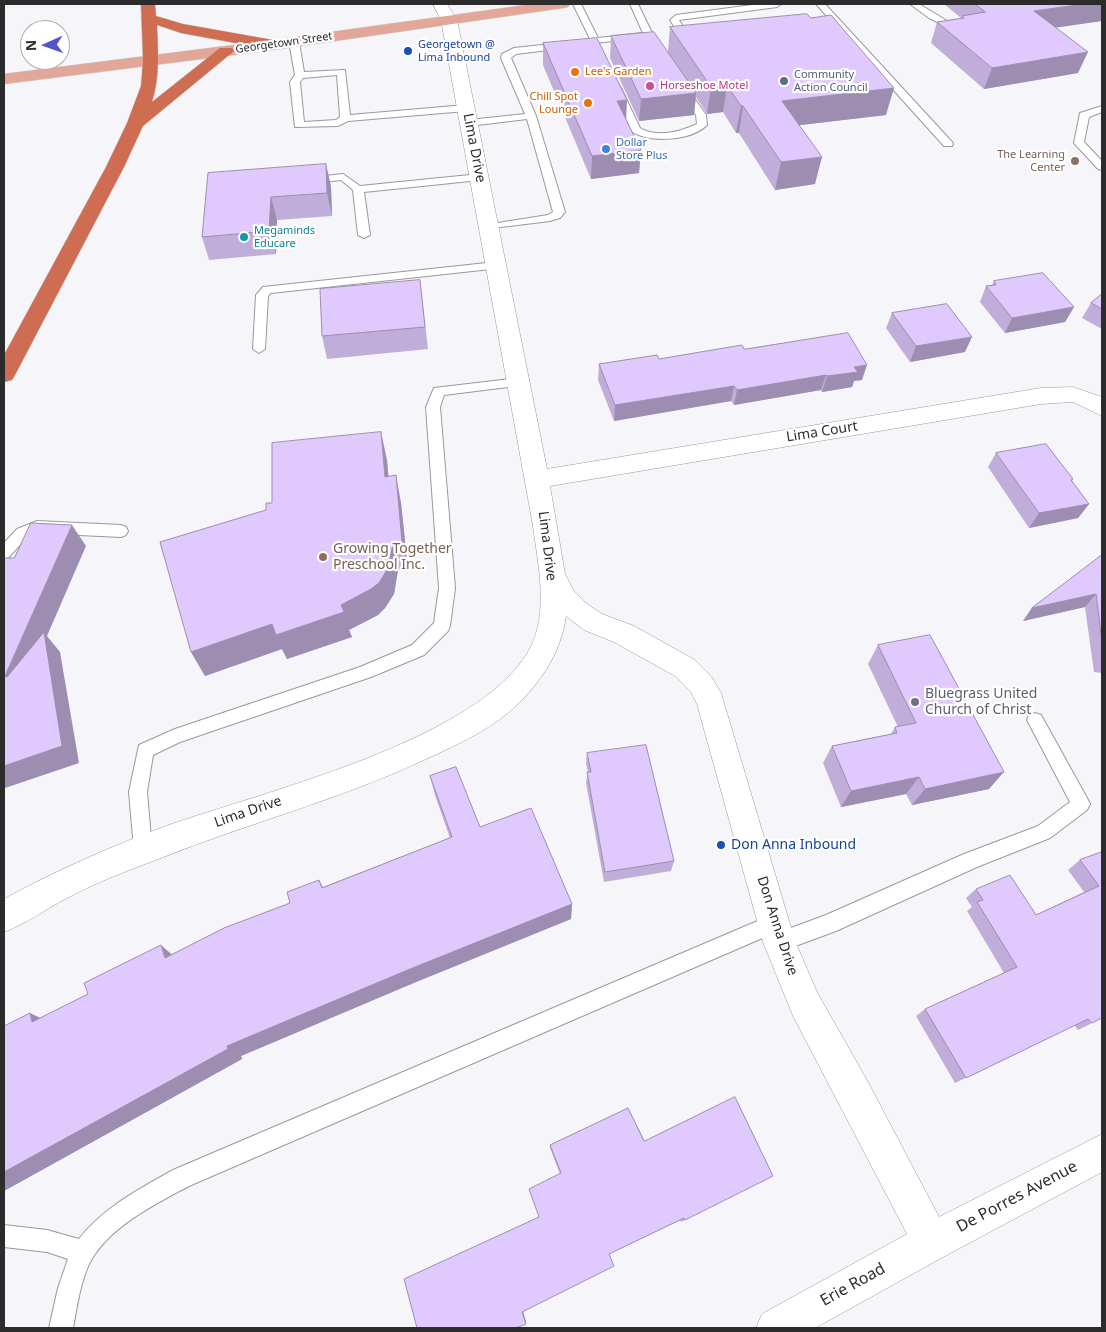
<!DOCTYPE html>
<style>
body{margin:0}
#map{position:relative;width:1106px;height:1332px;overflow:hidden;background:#f6f5f9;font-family:"Noto Sans",sans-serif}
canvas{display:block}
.frame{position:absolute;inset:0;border:5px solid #2c2c2d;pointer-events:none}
.north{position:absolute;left:20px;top:20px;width:50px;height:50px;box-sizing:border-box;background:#fff;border:1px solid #ababab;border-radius:50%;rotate:268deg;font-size:14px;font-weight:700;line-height:20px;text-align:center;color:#2c2c2d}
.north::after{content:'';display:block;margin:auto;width:18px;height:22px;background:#5455cc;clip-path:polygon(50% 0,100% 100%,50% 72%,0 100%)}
</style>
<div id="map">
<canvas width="1106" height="1332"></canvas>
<div class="frame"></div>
<div class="north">N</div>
</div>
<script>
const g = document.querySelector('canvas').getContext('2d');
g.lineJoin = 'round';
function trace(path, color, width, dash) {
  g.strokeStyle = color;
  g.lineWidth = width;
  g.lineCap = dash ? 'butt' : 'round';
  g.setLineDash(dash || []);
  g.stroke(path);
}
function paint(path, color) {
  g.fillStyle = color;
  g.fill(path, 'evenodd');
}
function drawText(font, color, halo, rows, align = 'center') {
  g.font = font + ' "Noto Sans",sans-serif';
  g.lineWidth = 4.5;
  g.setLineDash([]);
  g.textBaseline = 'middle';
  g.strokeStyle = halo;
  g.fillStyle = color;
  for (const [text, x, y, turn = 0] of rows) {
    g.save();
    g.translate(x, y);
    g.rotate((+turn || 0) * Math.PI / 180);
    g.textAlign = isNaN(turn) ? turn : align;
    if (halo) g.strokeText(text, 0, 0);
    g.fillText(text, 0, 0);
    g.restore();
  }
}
const service = new Path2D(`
 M 573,4 L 581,4 L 598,38 L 643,33 L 630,4 L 638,4 L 653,35 L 648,38 L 592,43 Z
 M 760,4 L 781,4 L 777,7 L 679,20 L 688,35 L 698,37 L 700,39 L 695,42 L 682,39 L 670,20 L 676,15 Z
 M 816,4 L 825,4 L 952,142 L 953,144 L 952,146 L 944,146 Z
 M 910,4 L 919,4 L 954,25 L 950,28 L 947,27 L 929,18 Z
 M 294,39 L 299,42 L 304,72 L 345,70 L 350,115 L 466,105 L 471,108 L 466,111 L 348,121 L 338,126 L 295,127 L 290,82 L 295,75 L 289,42 ZM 337,75 L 340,117 L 336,120 L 304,122 L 300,82 L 303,78 Z
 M 561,43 L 566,46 L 564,48 L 516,54 L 511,58 L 536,116 L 565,212 L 560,218 L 550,221 L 485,229 L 483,227 L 485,225 L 548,215 L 553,212 L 527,119 L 469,126 L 464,123 L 469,120 L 525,114 L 501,58 L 502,54 L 514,48 Z
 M 682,84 L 685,85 L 706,115 L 707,125 C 691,141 651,143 632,132 L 613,90 L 615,88 L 621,88 L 640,128 C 657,138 680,132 697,124 L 696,115 L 677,87 Z
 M 1102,106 L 1102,112 L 1089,117 L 1084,142 L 1102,161 L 1102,170 L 1098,169 L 1074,143 L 1080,113 Z
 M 343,174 L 360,186 L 480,174 L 485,177 L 480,180 L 364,192 L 370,235 L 364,238 L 358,235 L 353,190 L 341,180 L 307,184 L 302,181 L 307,178 Z
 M 496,262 L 502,266 L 500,268 L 271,293 L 268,296 L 265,349 L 259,353 L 253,349 L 256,295 L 263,287 Z
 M 519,378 L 524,379 L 526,382 L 524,385 L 444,395 L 440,407 L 455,588 L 450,626 L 448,631 L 424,655 L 371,677 L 180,742 L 153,755 L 147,792 L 152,849 L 149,855 L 143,858 L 137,855 L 134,849 L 129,792 L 139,745 L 175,729 L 360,667 L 412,645 L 434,623 L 439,588 L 426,407 L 434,388 Z
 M 37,521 L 121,525 L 126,527 L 128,531 L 126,535 L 121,537 L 38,533 L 27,537 L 9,557 L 4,559 L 4,543 L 17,529 Z
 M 1035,713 L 1041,715 L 1087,798 L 1090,804 L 1087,810 L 1050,838 L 977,867 L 836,931 L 779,952 L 772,949 L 769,942 L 772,935 L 826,915 L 964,854 L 1038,826 L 1070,802 L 1027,720 L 1029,715 Z
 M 774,914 L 781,916 L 784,923 L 781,930 L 189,1186 C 154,1205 108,1227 89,1264 C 80,1284 77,1307 73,1328 L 49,1328 L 58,1288 L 68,1259 L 47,1252 L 4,1247 L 4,1225 L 47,1230 L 79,1239 C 103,1208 139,1189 173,1170 Z`);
const minor = new Path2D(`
 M 433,4 L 447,4 L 457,20 L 547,469 L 1041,388 L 1073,387 L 1102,397 L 1102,416 L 1073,402 L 1041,404 L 550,486 L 565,574 L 574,591 L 587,604 L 602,614 L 634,626 L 695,660 L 711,676 L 721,693 L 795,941 L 817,992 L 869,1084 L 939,1217 L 1102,1134 L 1102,1172 L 945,1256 L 815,1328 L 756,1328 L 762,1314 L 907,1234 L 793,1016 L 763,942 L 697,704 L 691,692 L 675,676 L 614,642 L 584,630 L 566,616 C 561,654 538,687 509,712 C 484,733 454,746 424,760 C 339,800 248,823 161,858 C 129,870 97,882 67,898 C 46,909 26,924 4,932 L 4,899 C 57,870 112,846 169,825 C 266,791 475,741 528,652 C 550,615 538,565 533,526 L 441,20 Z`);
const primary = new Path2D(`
 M 533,4 L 570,4 L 568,7 L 563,8 L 273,50 L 4,84 L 4,74 L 273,40 Z`);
const motorway = new Path2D(`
 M 141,4 L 155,4 L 156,16 L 183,24 L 273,40 L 278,42 L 281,45 L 278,48 L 273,50 L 181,33 L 157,25 C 158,52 160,77 152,102 L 220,48 L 232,48 L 234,51 L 143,126 L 124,167 L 15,375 L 12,380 L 4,382 L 4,355 L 106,167 L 127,123 L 141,86 L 143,60 Z`);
const wall = new Path2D(`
 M 944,4 L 1102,4 L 1102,21 L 1055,27 L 1078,73 L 984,89 L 931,43 L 937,22 L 961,18 Z
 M 670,27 L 886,115 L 799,125 L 815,184 L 775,190 L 739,133 L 736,133 L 723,112 L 707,114 L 696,97 L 694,115 L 639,121 L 610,58 L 611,36 L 668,51 Z
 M 543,43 L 641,150 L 639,173 L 591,179 L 543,65 Z
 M 326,164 L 331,187 L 332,216 L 277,220 L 276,254 L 209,260 L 202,237 Z
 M 420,280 L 428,349 L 327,359 L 322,336 Z
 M 994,281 L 1074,307 L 1065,322 L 1005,333 L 980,302 L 986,286 L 992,285 Z
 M 1102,294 L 1102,329 L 1082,318 L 1091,303 Z
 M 892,313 L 965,352 L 910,362 L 886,328 Z
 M 744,349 L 862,380 L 854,381 L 852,387 L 822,392 L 821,390 L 734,405 L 731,401 L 614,421 L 598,380 L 599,364 L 659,359 Z
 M 996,453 L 1073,479 L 1072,481 L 1089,504 L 1078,518 L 1029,528 L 988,467 Z
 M 387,460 L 388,476 L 401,503 L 408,569 L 398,570 L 394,594 L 385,608 L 378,615 L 349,630 L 352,637 L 287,659 L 282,649 L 205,676 L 191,652 L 266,510 Z
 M 1102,555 L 1102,673 L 1094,672 L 1085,607 L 1023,621 L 1032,608 Z
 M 878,645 L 989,789 L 912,805 L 906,794 L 841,807 L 823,763 L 832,746 L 891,734 L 895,727 L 898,727 L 868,664 Z
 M 587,753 L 674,861 L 671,871 L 604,882 L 586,783 L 588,772 L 586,764 Z
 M 430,776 L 480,827 L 572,904 L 571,919 L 416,982 L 241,1056 L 242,1059 L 4,1191 L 40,1018 L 172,954 L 290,903 L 319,880 L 323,887 L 450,838 L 435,795 Z
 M 1102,852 L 1092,1023 L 1078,1030 L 1074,1025 L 955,1083 L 916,1016 L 925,1009 L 1004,973 L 967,911 L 972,907 L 966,898 L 976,889 L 1036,915 L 1084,892 L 1068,870 L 1080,860 Z
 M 628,1108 L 685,1220 L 681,1222 L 680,1220 L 609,1254 L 523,1312 L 526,1322 L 516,1328 L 538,1217 L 560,1174 L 550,1148 L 550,1145 Z`);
const shadedWall = new Path2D(`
 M 1084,4 L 1102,4 L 1102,21 L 1026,32 L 1034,11 Z
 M 1088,52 L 1078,73 L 984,89 L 992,68 Z
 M 727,85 L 723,112 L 707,114 L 711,87 Z
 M 894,88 L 886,115 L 776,128 L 782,101 Z
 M 696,93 L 694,115 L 639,121 L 641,99 Z
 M 627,100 L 626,122 L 617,101 Z
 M 741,106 L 743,106 L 739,133 L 736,133 Z
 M 641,150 L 639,173 L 591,179 L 592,156 Z
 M 822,157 L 815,184 L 775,190 L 781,162 Z
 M 326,164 L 331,187 L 332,216 L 327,193 Z
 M 271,197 L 277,220 L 276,254 L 269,231 Z
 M 1074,307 L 1065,322 L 1005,333 L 1012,318 Z
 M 972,337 L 965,352 L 910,362 L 916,346 Z
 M 867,365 L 862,380 L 854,381 L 852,387 L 822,392 L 827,376 L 854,367 Z
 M 826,375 L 821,390 L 734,405 L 737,390 Z
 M 734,386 L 731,401 L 614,421 L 615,405 Z
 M 381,432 L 387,460 L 391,504 L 385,477 Z
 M 396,475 L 401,503 L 408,569 L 402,542 Z
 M 1089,504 L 1078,518 L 1029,528 L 1039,513 Z
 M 72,525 L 86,546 L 47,636 L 60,652 L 79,763 L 5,788 L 4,787 L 4,766 L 22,694 L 5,676 Z
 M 393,544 L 398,570 L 394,594 L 385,608 L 378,615 L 349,630 L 352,637 L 287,659 L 282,649 L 205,676 L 191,652 L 272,624 L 341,605 Z
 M 1096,594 L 1085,607 L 1023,621 L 1032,608 Z
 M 1004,772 L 989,789 L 912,805 L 925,789 Z
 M 919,777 L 906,794 L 841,807 L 851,791 Z
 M 572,904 L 571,919 L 416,982 L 241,1056 L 242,1059 L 4,1191 L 4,1172 L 227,1046 L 410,969 Z
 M 161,945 L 177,959 L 165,958 Z
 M 30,1013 L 53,1024 L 32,1022 Z
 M 523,1311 L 526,1322 L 526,1324 L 522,1312 Z`);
const building = new Path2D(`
 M 975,4 L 1084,4 L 1034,11 L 1088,52 L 992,68 L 937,22 L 964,18 L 962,16 L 985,12 Z
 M 807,14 L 811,18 L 831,15 L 894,88 L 782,101 L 822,157 L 781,162 L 743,106 L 741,106 L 727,85 L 711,87 L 670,27 Z
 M 654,32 L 696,93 L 641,99 L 611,36 Z
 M 597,38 L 627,100 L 617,101 L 641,150 L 592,156 L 543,43 Z
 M 326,164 L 327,193 L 271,197 L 269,231 L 202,237 L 208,173 Z
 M 1043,273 L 1074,307 L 1012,318 L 986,286 L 996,285 L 994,281 Z
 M 420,280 L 425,327 L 322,336 L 320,289 Z
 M 1102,294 L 1102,309 L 1091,303 Z
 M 947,304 L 972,337 L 916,346 L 892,313 Z
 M 848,333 L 867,365 L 854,367 L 858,372 L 827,376 L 826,375 L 737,390 L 734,386 L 615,405 L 599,364 L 657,355 L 659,359 L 742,345 L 744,349 Z
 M 381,432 L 385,477 L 396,475 L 402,542 L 393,544 L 388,568 L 379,583 L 371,589 L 341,605 L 344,612 L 276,635 L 272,624 L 191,652 L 160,542 L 266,510 L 266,503 L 272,503 L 272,443 Z
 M 1046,444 L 1073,479 L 1071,480 L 1089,504 L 1039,513 L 996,453 Z
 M 31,523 L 72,525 L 5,676 L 7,677 L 44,632 L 62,746 L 4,766 L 4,558 L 14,558 Z
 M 1102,555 L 1102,642 L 1096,594 L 1032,608 Z
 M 930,635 L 1004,772 L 925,789 L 919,777 L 851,791 L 832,746 L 897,733 L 895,727 L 916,723 L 878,645 Z
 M 646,745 L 674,861 L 605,872 L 587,772 L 591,772 L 587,753 Z
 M 456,767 L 480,827 L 531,808 L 572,904 L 410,969 L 227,1046 L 228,1049 L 4,1172 L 4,1026 L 30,1013 L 32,1022 L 88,994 L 84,983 L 161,945 L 165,958 L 224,928 L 290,903 L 287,892 L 319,880 L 322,888 L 452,837 L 430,776 Z
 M 1102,852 L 1102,1018 L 1092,1023 L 1088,1019 L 966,1078 L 925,1009 L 1017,967 L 977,902 L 983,900 L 976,889 L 1010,875 L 1036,915 L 1099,886 L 1080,860 Z
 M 735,1097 L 773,1176 L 685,1220 L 684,1218 L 609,1254 L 614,1266 L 522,1312 L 526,1324 L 516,1328 L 417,1328 L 404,1279 L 539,1217 L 529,1189 L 561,1173 L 550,1145 L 628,1108 L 644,1141 Z`);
const markers = [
 [408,51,5,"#1a4fb4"],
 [575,72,5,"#e8710a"],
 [784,81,5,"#5c6f8a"],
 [650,86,5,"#d1479c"],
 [588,103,5,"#e8710a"],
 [606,149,5,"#3f7fe0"],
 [1075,161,5,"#8d6e63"],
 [244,237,5,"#0f9aa8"],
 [323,557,5,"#8d6e63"],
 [915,702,5,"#6b7280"],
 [721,845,5,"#1a4fb4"]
];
const farStreetnames = [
 ["Georgetown Street",284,43,-8]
];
const farTransitnames = [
 ["Georgetown @",418,45],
 ["Lima Inbound",418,58]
];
const farFoodnames = [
 ["Lee's Garden",585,72],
 ["Chill Spot",578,97,"right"],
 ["Lounge",578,110,"right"]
];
const farServicenames = [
 ["Community",794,75],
 ["Action Council",794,88]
];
const farHotelnames = [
 ["Horseshoe Motel",660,86]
];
const farShopnames = [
 ["Dollar",616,143],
 ["Store Plus",616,156]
];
const farEducationnames = [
 ["The Learning",1065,155],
 ["Center",1065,168]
];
const farCulturenames = [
 ["Megaminds",254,231],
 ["Educare",254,244]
];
const streetNames = [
 ["Lima Drive",474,148,79],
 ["Lima Court",822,432,-9],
 ["Lima Drive",547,546,83],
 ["Lima Drive",248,812,-19],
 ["Don Anna Drive",777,926,72]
];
const educationNames = [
 ["Growing Together",333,549],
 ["Preschool Inc.",333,565]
];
const worshipNames = [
 ["Bluegrass United",925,694],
 ["Church of Christ",925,710]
];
const transitNames = [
 ["Don Anna Inbound",731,845]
];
const nearStreetnames = [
 ["De Porres Avenue",1017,1197,-28],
 ["Erie Road",853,1285,-29]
];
trace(service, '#9a989c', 2);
trace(minor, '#9a989c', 1);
trace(primary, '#d1d1d1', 1);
trace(motorway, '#d1d1d1', 1);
paint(service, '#fff');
paint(minor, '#fff');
paint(primary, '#e2a798');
paint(motorway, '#cf6d53');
paint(wall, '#c1add9');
paint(shadedWall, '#9d8db0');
paint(building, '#e0c9fc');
trace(building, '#9d8db0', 1);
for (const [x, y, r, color] of markers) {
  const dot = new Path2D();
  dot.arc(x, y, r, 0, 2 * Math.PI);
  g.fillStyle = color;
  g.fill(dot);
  trace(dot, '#fff', 2);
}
drawText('11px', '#2c2c2d', '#fff', farStreetnames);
drawText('11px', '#164399', '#fff', farTransitnames, 'left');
drawText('11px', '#c56008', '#fff', farFoodnames, 'left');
drawText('11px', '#4e5e75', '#fff', farServicenames, 'left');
drawText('11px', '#b23c85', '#fff', farHotelnames, 'left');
drawText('11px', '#366cbe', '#fff', farShopnames, 'left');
drawText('11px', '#785e54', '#fff', farEducationnames, 'right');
drawText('11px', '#0d838f', '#fff', farCulturenames, 'left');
drawText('14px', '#2c2c2d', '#fff', streetNames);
drawText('14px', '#785e54', '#fff', educationNames, 'left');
drawText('14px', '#5b616d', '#fff', worshipNames, 'left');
drawText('14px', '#164399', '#fff', transitNames, 'left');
drawText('16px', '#2c2c2d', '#fff', nearStreetnames);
</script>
